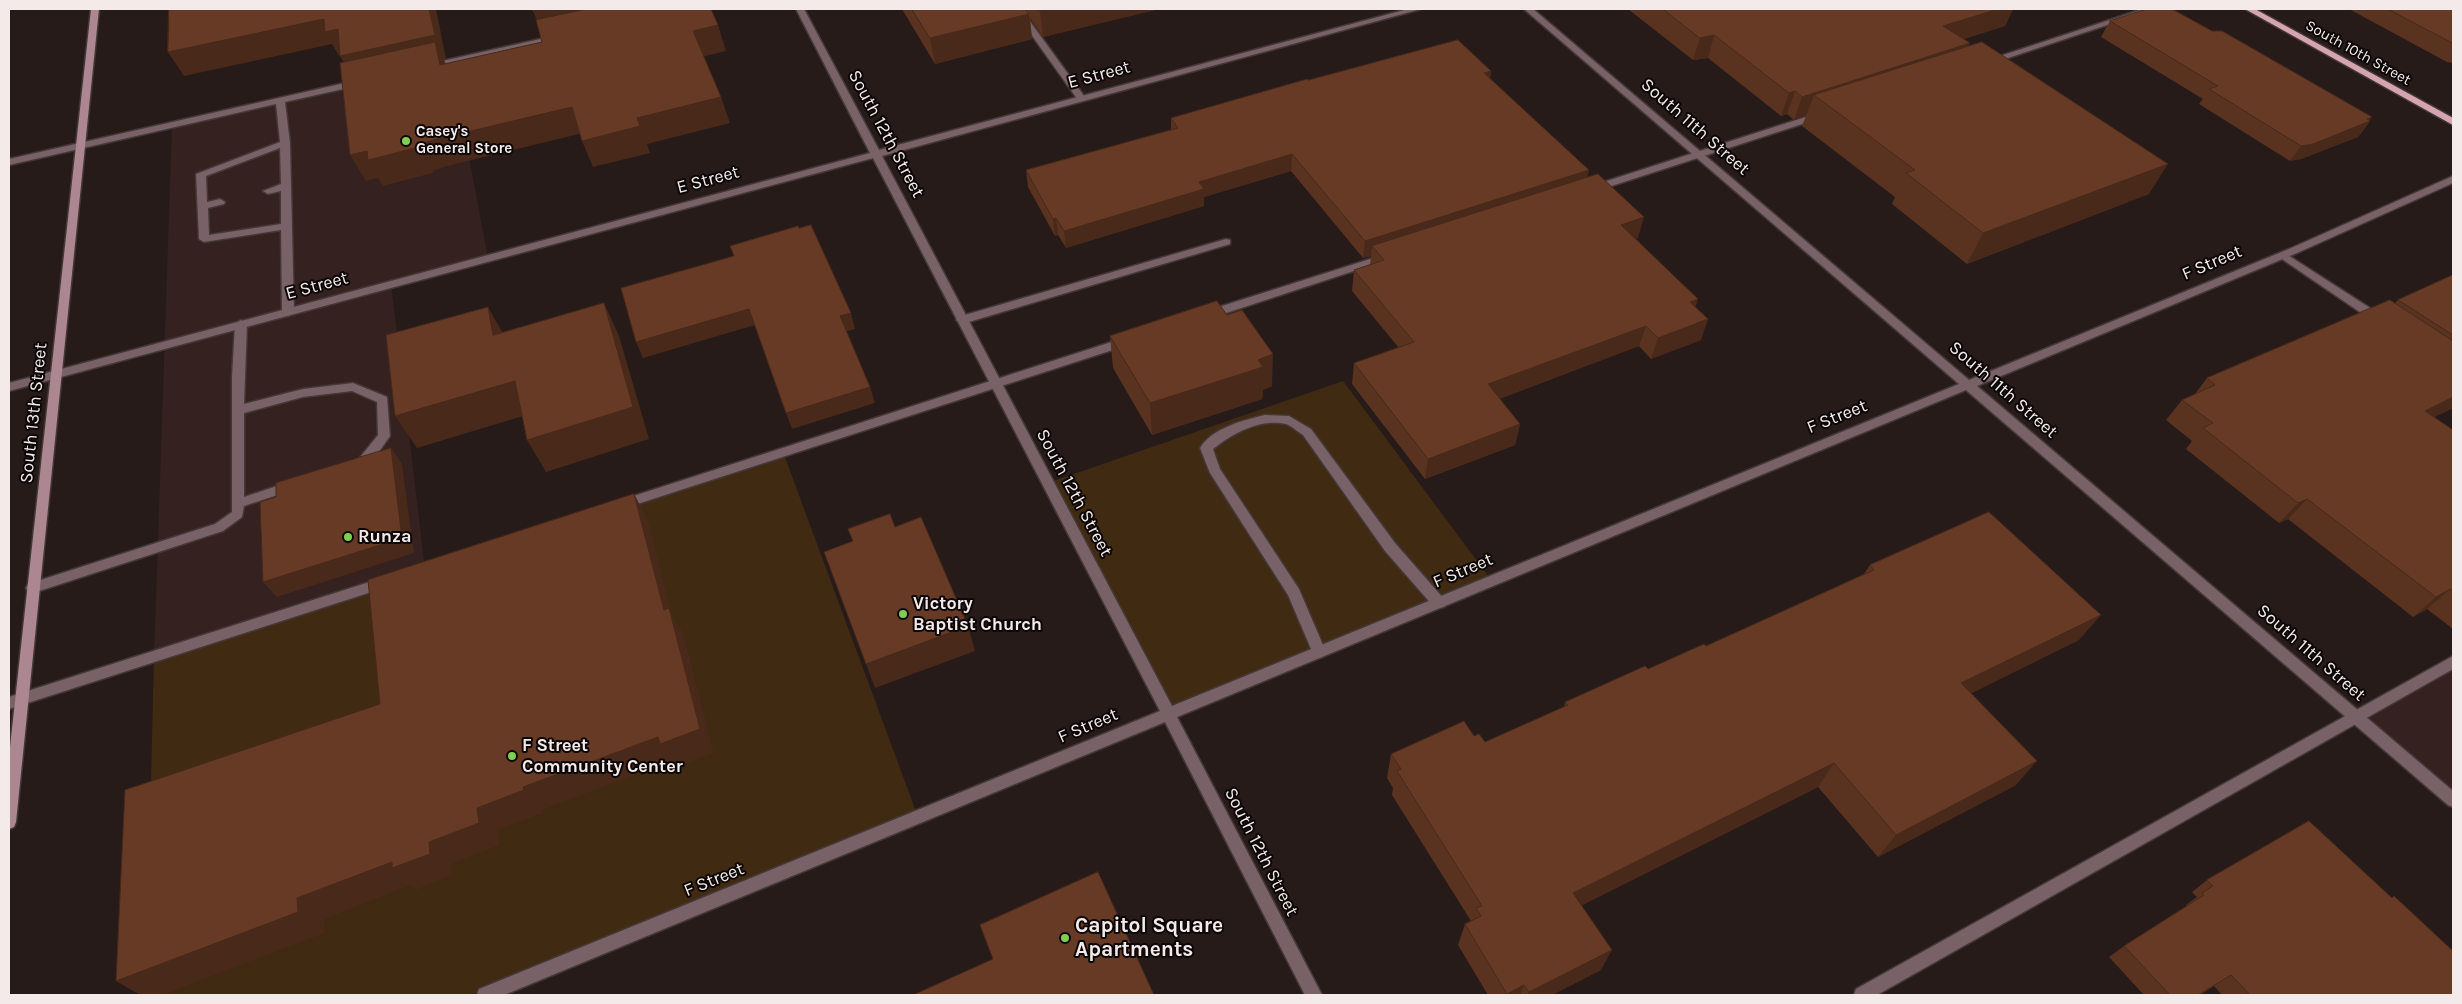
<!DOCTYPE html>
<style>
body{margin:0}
#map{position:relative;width:2462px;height:1004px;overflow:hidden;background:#271b1a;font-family:Karla,sans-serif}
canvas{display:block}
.frame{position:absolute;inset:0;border:10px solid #f3eae9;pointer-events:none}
</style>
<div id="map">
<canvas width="2462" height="1004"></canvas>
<div class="frame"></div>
</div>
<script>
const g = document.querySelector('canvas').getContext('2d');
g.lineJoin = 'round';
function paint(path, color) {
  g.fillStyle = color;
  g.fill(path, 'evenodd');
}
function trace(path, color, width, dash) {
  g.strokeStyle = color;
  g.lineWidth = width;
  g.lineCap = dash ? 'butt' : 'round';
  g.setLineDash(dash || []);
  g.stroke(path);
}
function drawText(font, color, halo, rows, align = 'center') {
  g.font = font + ' Karla,sans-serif';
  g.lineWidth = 4;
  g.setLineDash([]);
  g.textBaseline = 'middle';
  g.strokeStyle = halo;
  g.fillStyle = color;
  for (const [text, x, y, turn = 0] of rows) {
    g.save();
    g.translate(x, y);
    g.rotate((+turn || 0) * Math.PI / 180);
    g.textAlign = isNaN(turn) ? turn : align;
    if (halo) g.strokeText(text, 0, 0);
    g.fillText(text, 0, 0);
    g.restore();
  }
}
const built = new Path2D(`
 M 451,62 L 488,258 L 391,284 L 425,569 L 154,656 L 172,125 Z
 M 2453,662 L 2453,800 L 2357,718 Z`);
const green = new Path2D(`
 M 1343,381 L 1492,581 L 1168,714 L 1048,483 Z
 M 783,452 L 918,817 L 485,995 L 146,995 L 154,656 Z`);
const lane = new Path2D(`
 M 1013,9 L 1021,9 L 1084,96 L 1084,100 L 1078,100 Z
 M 2143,9 L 2155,9 L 1993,63 L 1985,61 Z
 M 558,35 L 561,36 L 561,40 L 429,70 L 424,67 L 429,64 Z
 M 358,80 L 363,83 L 361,85 L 285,102 L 290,143 L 294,312 L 288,316 L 282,312 L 281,230 L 204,242 L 199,239 L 196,174 L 280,142 L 276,104 L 9,165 L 9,159 ZM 280,148 L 281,184 L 263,191 L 268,194 L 281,191 L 281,224 L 209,235 L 208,208 L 224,204 L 225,202 L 220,199 L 207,202 L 206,176 Z
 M 1821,112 L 1824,113 L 1824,117 L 1596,191 L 1592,192 L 1587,189 L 1588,187 Z
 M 1226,239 L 1230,240 L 1230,244 L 962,324 L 956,320 L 958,317 Z
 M 2283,252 L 2384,317 L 2386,320 L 2384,323 L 2376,323 L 2279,257 L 2278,255 Z
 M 1386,254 L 1391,257 L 1390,259 L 1211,318 L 1207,319 L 1201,315 L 1203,312 Z
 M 241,320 L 247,324 L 244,404 L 303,389 L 353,383 L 387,397 L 390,436 L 388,439 C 380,449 367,474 352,469 L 350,466 L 357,461 L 378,435 L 377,402 L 352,391 L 303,397 L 244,413 L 244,497 L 292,481 L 296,483 L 298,486 L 296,489 L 244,506 L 242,517 L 223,531 L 33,593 L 28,592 L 26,588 L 28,584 L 215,524 L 232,512 L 232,377 L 235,324 Z
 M 1127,337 L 1133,341 L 1131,344 L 622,509 L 618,507 L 616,504 L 618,501 Z
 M 1265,415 L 1289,416 L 1311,429 L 1395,543 L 1444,599 L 1446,603 L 1444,607 L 1439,608 L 1434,607 L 1385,551 L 1303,435 C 1298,432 1292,426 1286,424 C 1260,418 1232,434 1213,449 L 1220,469 L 1299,589 L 1326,652 L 1324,656 L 1319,658 L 1314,656 L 1288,595 L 1210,473 L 1200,448 C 1212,428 1244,420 1265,415 Z
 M 385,577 L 390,578 L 392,582 L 390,586 L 9,709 L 9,697 Z
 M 2453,656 L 2453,669 L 1877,995 L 1854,995 L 1856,989 Z`);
const street = new Path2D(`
 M 796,9 L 804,9 L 879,150 L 1408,9 L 1421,9 L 882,156 L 1172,706 L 1959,384 L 1524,9 L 1533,9 L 1969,380 L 2289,249 L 2453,176 L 2453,183 L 2297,253 L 1977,386 L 2453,791 L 2453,807 L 2448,805 L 1966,390 L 1177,717 L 1322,995 L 1305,995 L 1165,722 L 504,995 L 477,995 L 479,989 L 1160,711 L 873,158 L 9,391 L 9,383 L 870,153 Z`);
const secondary = new Path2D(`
 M 91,9 L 99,9 L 16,822 L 14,827 L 9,829 L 9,756 Z`);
const primary = new Path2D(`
 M 2245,9 L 2255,9 L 2453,118 L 2453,125 Z`);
const wall = new Path2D(`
 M 902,9 L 1159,9 L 1043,37 L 1030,18 L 1032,39 L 935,64 Z
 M 1628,9 L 2013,9 L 2005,26 L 1963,39 L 1969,46 L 2149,194 L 1967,264 L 1892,204 L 1895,197 L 1802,126 L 1806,116 L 1794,120 L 1787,114 L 1781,116 L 1708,58 L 1693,60 Z
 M 2349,9 L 2453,9 L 2453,63 L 2447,62 Z
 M 2110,21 L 2369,121 L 2370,121 L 2358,137 L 2301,159 L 2290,161 L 2199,104 L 2203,99 L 2101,37 Z
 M 1491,71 L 1490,78 L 1587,177 L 1638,238 L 1635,239 L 1698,299 L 1695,307 L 1701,340 L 1651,359 L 1639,346 L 1499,399 L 1520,424 L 1515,445 L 1425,479 L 1352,384 L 1354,363 L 1399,348 L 1352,291 L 1354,270 L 1370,265 L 1371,256 L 1363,258 L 1291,171 L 1204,197 L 1204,206 L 1066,248 L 1058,235 L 1055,236 L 1028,187 L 1026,170 L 1171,130 L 1171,118 L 1308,80 Z
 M 2453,275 L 2453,408 L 2434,417 L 2453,430 L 2453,629 L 2427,609 L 2413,617 L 2288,519 L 2279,523 L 2186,449 L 2192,441 L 2166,420 L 2182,400 L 2195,394 L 2207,378 L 2395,303 L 2398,300 Z
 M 1110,336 L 1272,386 L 1263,390 L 1262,399 L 1152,435 L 1113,368 Z
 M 1870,565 L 2079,640 L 1971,693 L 2016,785 L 1878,857 L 1818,787 L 1582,905 L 1601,970 L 1552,995 L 1488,995 L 1458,945 L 1465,924 L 1471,921 L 1392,795 L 1393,788 L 1387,778 L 1391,754 L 1474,736 L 1485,742 L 1564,707 L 1565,702 L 1706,646 L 1864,574 Z
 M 2207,880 L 2453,995 L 2222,995 L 2214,986 L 2200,995 L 2144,995 L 2109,957 L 2124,946 L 2187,906 L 2186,905 L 2197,897 L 2192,892 Z`);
const shadedWall = new Path2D(`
 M 429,9 L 436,9 L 446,59 L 444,60 L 448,68 L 354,80 L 340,56 Z
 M 546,9 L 671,9 L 544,37 L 533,11 Z
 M 1051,9 L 1159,9 L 1043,37 L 1040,11 Z
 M 1998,9 L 2013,9 L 2005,26 L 1933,49 L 1943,26 Z
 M 1029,14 L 1032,39 L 935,64 L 930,38 Z
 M 324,19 L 338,29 L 351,53 L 339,56 L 332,44 L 184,76 L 168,52 Z
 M 718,25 L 726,51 L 701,57 L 693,31 Z
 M 1714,35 L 1708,58 L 1693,60 L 1700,38 Z
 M 1970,43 L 1959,66 L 1814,95 L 1806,116 L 1794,120 L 1802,97 Z
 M 1491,71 L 1488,88 L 1484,73 Z
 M 1795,91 L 1787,114 L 1781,116 L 1789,93 Z
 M 721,97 L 730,123 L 647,144 L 650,153 L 593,167 L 582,141 L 637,118 Z
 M 572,107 L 583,133 L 447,166 L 433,171 L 433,173 L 383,186 L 378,178 L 366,181 L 350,155 L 367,151 L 419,145 L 433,140 Z
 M 2372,117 L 2368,122 L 2370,121 L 2358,137 L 2301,159 L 2290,161 L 2301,146 Z
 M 1292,154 L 1291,171 L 1204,197 L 1204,206 L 1066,248 L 1064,231 L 1199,182 Z
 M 2168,164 L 2149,194 L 1967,264 L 1983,233 Z
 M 1589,170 L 1585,187 L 1372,246 L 1371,256 L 1363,258 L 1365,241 Z
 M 1644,217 L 1638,238 L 1615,245 L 1621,225 Z
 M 1056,218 L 1058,235 L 1055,236 L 1053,219 Z
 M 1698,299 L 1691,320 L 1690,302 Z
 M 604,303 L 619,336 L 649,439 L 546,472 L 527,440 Z
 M 488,307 L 506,339 L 493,335 Z
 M 749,309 L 755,325 L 643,358 L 636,342 Z
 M 851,313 L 855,329 L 844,332 L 840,316 Z
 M 1708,319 L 1701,340 L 1651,359 L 1658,338 Z
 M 1646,326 L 1639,346 L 1484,404 L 1488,384 Z
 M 1273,354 L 1272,386 L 1263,390 L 1262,399 L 1152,435 L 1150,403 L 1258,360 Z
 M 515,381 L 533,413 L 417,448 L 395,416 Z
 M 870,387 L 875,403 L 792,429 L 786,413 Z
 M 2453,397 L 2453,408 L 2405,431 L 2425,411 Z
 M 1520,424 L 1515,445 L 1425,479 L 1428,459 Z
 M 391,448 L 402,464 L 414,553 L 277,597 L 263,582 Z
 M 634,494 L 648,520 L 672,615 L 683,633 L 714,753 L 675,768 L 671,761 L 542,810 L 543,813 L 497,830 L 500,845 L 451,864 L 452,875 L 416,890 L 411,885 L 324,919 L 325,933 L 162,995 L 140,995 L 116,981 L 297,898 L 429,842 L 477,808 L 664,610 Z
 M 2307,499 L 2288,519 L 2279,523 L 2298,503 Z
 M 2450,589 L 2427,609 L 2413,617 L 2436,597 Z
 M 2101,615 L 2079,640 L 1942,708 L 1961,683 Z
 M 968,626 L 975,651 L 875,688 L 866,664 Z
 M 2037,761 L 2016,785 L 1878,857 L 1896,835 Z
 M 1834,763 L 1818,787 L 1564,914 L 1573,893 Z
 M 1612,950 L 1601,970 L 1552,995 L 1527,995 L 1529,992 Z
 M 1524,985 L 1520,995 L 1507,995 L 1507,994 Z`);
const building = new Path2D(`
 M 169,9 L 429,9 L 435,35 L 340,56 L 338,29 L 325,32 L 324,19 L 168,52 Z
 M 532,9 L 546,9 L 533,11 Z
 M 587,9 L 711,9 L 718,25 L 693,31 L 721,97 L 637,118 L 640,126 L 582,141 L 572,107 L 433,140 L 419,145 L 419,147 L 368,160 L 367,151 L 350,155 L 340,63 L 435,42 L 440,65 L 542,42 L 536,20 Z
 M 912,9 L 1025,9 L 1029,14 L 930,38 Z
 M 1039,9 L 1051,9 L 1040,11 Z
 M 1663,9 L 1998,9 L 1943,26 L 1970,43 L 1802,97 L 1795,91 L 1789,93 L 1714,35 L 1700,38 Z
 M 2147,9 L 2172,9 L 2212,31 L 2222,31 L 2372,117 L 2367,119 L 2370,121 L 2313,144 L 2301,146 L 2209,89 L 2218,86 L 2110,21 Z
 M 2388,9 L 2453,9 L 2453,43 Z
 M 1458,40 L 1491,71 L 1484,73 L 1589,170 L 1365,241 L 1292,154 L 1199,182 L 1204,189 L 1064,231 L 1056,218 L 1053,219 L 1026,170 L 1178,128 L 1171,118 L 1307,79 L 1308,80 Z
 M 1982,42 L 2168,164 L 1983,233 L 1906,173 L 1915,170 L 1814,95 Z
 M 1598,174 L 1644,217 L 1621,225 L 1698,299 L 1690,302 L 1708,319 L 1658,338 L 1646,326 L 1488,384 L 1520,424 L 1428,459 L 1354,363 L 1414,342 L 1354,270 L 1384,260 L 1372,246 Z
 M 811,225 L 851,313 L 840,316 L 870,387 L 786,413 L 749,309 L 636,342 L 621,288 L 734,256 L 730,246 L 798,226 L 799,228 Z
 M 2453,275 L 2453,335 L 2398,300 Z
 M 2390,300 L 2453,341 L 2453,397 L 2425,411 L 2453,430 L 2453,591 L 2450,589 L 2436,597 L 2307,499 L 2298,503 L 2203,428 L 2213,423 L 2182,400 L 2215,385 L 2207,378 Z
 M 1217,301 L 1227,315 L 1242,310 L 1273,354 L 1258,360 L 1263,367 L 1150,403 L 1110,336 Z
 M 604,303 L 633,407 L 527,440 L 515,381 L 395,416 L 386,335 L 488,307 L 493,335 Z
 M 391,448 L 402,538 L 263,582 L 260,502 L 276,497 L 276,483 Z
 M 634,494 L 664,610 L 669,608 L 700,729 L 660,744 L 658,737 L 523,787 L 524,790 L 477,808 L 479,823 L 429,842 L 430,854 L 392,868 L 392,862 L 297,898 L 298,912 L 116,981 L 125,790 L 380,704 L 368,580 Z
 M 1989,512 L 2101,615 L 1961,683 L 2037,761 L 1896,835 L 1834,763 L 1573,893 L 1612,950 L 1529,992 L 1524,985 L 1507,994 L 1465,924 L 1481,916 L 1476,908 L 1482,906 L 1397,771 L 1401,769 L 1391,754 L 1464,721 L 1474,736 L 1479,734 L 1485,742 L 1568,705 L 1565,702 L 1645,666 L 1648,669 L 1704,644 L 1706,646 L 1874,570 L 1870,565 Z
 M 890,514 L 895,527 L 921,517 L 968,626 L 866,664 L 824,552 L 853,541 L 848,529 Z
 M 2309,821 L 2392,898 L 2394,896 L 2453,951 L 2453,995 L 2250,995 L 2231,975 L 2198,995 L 2170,995 L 2124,946 L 2204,895 L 2202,893 L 2213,886 L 2207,880 Z
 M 1098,872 L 1154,995 L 913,995 L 993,959 L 980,925 Z`);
const markers = [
 [406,141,5,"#7fd052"],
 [348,537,5,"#7fd052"],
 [903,614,5,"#7fd052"],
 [512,756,5,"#7fd052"],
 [1065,938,5,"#7fd052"]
];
const farStreetnames = [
 ["South 10th Street",2358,53,29]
];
const farPoinames = [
 ["Casey's",416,132],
 ["General Store",416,149]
];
const streetNames = [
 ["E Street",1099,75,-15],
 ["South 11th Street",1695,127,41],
 ["South 12th Street",886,134,62],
 ["E Street",708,180,-15],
 ["F Street",2212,263,-23],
 ["E Street",317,286,-15],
 ["South 11th Street",2003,390,41],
 ["South 13th Street",34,413,-84],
 ["F Street",1837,417,-22],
 ["South 12th Street",1074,493,62],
 ["F Street",1463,571,-23],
 ["South 11th Street",2311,653,41],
 ["F Street",1088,726,-23],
 ["South 12th Street",1261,852,63],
 ["F Street",714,880,-22]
];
const poiNames = [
 ["Runza",358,537],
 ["Victory",913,604],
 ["Baptist Church",913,625],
 ["F Street",522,746],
 ["Community Center",522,767]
];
const nearPoinames = [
 ["Capitol Square",1075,926],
 ["Apartments",1075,950]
];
paint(built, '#342120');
paint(green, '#402b12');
trace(lane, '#443837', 3);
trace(street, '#443837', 3);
trace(secondary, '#443837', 3);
trace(primary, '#443837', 3);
paint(lane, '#786167');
paint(street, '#786167');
paint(secondary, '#ac8691');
paint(primary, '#d5a4b1');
paint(wall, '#593220');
paint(shadedWall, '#48291a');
paint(building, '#673a25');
trace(building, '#48291a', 1);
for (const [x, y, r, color] of markers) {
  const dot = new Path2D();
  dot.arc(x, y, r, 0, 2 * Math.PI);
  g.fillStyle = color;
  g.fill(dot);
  trace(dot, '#0c0707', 2);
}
drawText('15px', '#f3eae9', '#0c0707', farStreetnames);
drawText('bold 15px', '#f3eae9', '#0c0707', farPoinames, 'left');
drawText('18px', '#f3eae9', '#0c0707', streetNames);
drawText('bold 18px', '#f3eae9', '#0c0707', poiNames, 'left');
drawText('bold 21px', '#f3eae9', '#0c0707', nearPoinames, 'left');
</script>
